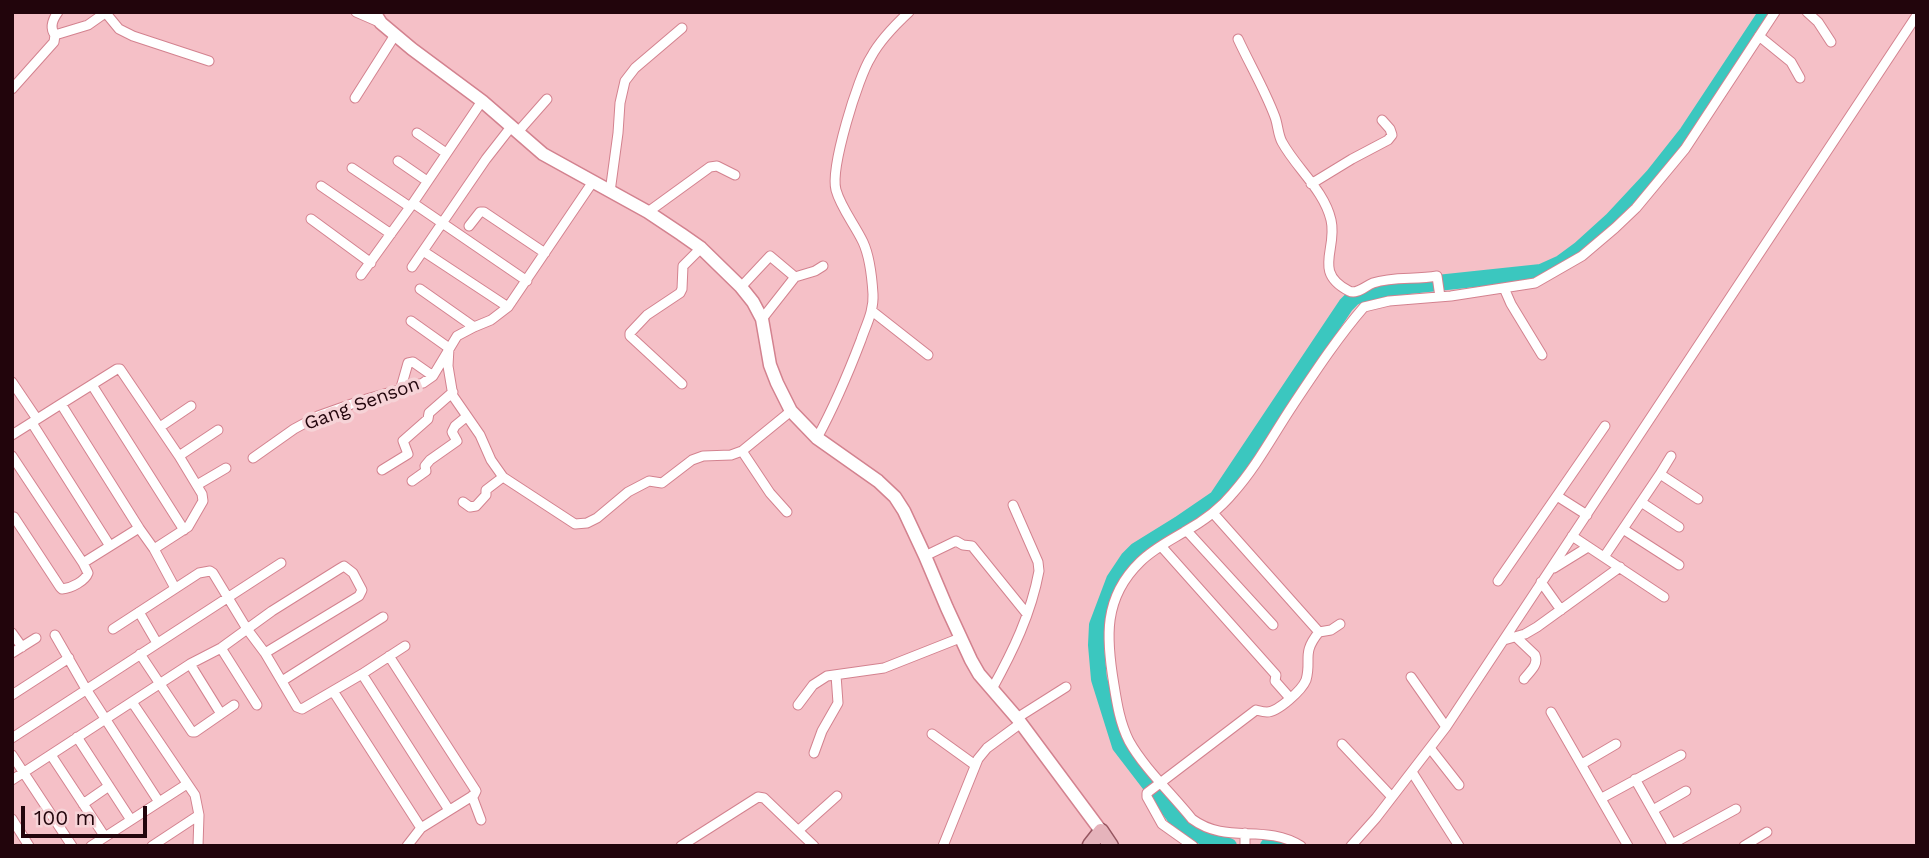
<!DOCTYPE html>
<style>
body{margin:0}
#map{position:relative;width:1929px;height:858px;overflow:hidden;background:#f5c0c7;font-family:"Work Sans",sans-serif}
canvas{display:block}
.frame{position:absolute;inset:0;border:14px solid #22050c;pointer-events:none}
.scale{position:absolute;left:21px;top:806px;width:126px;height:32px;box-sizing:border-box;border:4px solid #22050c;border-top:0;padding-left:9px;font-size:21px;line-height:24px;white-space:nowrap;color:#22050c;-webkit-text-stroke:5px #f6d3d7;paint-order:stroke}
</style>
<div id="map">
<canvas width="1929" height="858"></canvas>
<div class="frame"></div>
<div class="scale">100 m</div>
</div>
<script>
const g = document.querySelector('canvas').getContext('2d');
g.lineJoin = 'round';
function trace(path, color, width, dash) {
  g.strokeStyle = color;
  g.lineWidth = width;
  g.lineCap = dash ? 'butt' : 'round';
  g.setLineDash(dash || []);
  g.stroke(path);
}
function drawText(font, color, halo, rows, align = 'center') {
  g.font = font + ' "Work Sans",sans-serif';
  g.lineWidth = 7;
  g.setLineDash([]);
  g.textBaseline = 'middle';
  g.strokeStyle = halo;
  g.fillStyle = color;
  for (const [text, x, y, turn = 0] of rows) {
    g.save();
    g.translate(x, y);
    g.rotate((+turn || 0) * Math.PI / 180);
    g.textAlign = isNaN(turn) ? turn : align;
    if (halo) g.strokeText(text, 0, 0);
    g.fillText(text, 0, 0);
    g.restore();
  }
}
const river = new Path2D(`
 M 1229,846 L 1198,835 L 1176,819 L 1120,746 L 1099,679 L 1096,645 L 1097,625 L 1114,580 L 1128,559 L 1137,550 L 1179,524 L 1217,498 L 1346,305 L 1353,298 L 1360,295 L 1409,286 L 1541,272 L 1561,263 L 1580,249 L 1612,220 L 1653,176 L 1687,133 L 1767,12
 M 1268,846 L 1277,846`);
const street = new Path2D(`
 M 105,12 L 119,29 L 133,36 L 209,61
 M 356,12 L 379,22
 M 1807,12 L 1818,22 L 1831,42
 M 55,35 L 88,25 L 105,13
 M 1759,36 L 1791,62 L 1800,78
 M 1238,39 C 1250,65 1265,90 1275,117 C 1278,125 1278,135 1282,142 C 1296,168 1324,190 1331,220 C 1338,249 1312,272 1349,291 C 1357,295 1365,286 1373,283 C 1393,276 1416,280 1437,276 L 1440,297
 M 12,89 L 54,42 L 55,35 C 49,27 53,19 58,12
 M 355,98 L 395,35
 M 417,133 L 446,153
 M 517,133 L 547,99
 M 398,161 L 427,181
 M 352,168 L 410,207
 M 1311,184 L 1352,159 L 1388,140 L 1392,135 L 1390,129 L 1382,120
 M 321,186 L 391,234
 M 610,192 L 618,133 L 620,103 L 625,81 L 635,68 L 682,28
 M 413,203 L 527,281
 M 648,212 L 710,167 L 717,166 L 735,175
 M 311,219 L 371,263
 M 469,226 L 480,212 L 484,212 L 545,253
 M 423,251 L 508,307
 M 412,267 L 486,159 L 511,127
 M 361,275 L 413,203 L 482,101
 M 741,287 L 770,256 L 795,277
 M 1504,288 L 1511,304 L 1542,355
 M 420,289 L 474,327
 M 872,311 L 928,355
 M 762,319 L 795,277 L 815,271 L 823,266
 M 411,321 L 449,348 L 448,366 L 453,396 L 480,435 L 491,460 L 503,477 L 575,524 L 587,523 L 597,518 L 628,492 L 649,481 L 662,483 L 692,460 L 703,456 L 731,455 L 742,451 L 791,411
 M 12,382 L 37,419
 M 682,384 L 630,336 L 630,333 L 647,315 L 680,293 L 682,289 L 683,266 L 701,248
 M 92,385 L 184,530
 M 400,391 L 408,363 L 413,362 L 433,376
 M 61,404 L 117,369 L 120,369 L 179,456 L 202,494 L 203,501 L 188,527 L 154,549
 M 32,423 L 110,546
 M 160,427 L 191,406
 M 12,435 L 61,404 L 139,528 L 154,549 L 175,588
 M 817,438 C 834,407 848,374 861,340 C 866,325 874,311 873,294 C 872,278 870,257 863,242 C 855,225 841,208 836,190 C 830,168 858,77 871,57 C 880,40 895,25 909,12
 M 742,451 L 770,493 L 787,512
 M 12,456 L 83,563 L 139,528
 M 179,456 L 218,430
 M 253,458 L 294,429 L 318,416 L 363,400 L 423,383 L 433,376 L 457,336 L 474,327 L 491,320 L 508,307 L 592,183
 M 382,470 L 408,454 L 403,441 L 428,419 L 429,413 L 453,392
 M 1660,474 L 1671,456
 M 412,481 L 426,471 L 425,466 L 430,460 L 457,441 L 452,432 L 455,426 L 466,417
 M 197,485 L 226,468
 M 1557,496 L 1587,515
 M 463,502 L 470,507 L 476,506 L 486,495 L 486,490 L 503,477
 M 1641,502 L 1679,527
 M 1213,513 L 1319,632
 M 14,517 L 60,587 L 62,589 C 72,588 85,581 88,573 L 83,563
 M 1623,529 L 1679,565
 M 1187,531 L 1273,625
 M 1572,536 L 1664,597
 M 1161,546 L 1276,675 L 1275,681 L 1290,698
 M 925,556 L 956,541 L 963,545 L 972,546 L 1027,614
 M 1604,557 L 1660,474 L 1698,499
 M 1554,568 L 1588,547
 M 1498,581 L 1605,426
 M 1541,582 L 1561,610
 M 139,612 L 157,643
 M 113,629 L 199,573 L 210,571 L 213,573 L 247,629 L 265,653 L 297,707 L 302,709 L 362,674 L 405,646
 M 12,633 L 22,647
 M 55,635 L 86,689 L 159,802
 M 1516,637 L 1535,655 C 1539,665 1530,671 1524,679
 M 1504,640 L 1525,634 L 1537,627 L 1620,567
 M 221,648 L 257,705
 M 12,653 L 36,638
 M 140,654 L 192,732 L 195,732 L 234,705
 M 389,656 L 476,791 L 474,795 L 421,828
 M 190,664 L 221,714
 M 362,674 L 449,810
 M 1411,677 L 1446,727
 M 282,681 L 383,617
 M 992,689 C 1013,651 1031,614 1039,571 L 1038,562 L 1013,505
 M 333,691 L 421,828 L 407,846
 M 12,695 L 69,658
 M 132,702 L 195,795 L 199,815 L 198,846
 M 798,705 L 813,685 L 827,676 L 884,668 L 960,638
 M 1551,712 L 1628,846
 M 1017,718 L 1066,687
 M 932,734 L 975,765
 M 77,737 L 131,820
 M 12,738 L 281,563
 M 1342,744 L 1391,796
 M 1430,748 L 1459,785
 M 814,753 L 822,731 L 838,703 L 836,675
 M 12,755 L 72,846
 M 51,755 L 105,837
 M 1582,764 L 1616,744
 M 1412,772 L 1459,846
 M 1635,779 L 1673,846
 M 12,780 L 190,664 L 221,648 L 272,611 L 339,569 L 344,566 L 353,573 L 362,590 L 359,596 L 265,653
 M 472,796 L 481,820
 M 1602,798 L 1681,755
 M 83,804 L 109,786
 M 1653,810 L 1686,791
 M 12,819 L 29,846
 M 799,830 L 837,796
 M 1672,844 L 1736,809
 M 91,846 L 187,784
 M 152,846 L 199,815
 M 681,846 L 758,797 L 764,798 L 814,846
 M 943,846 L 978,759 L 987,748 L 1021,723
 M 1193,846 L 1162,824 L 1147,797 L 1147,793 L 1256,710 C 1260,711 1263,712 1267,712 C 1278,712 1302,690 1306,680 C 1312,659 1301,654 1319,632 L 1331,630 L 1340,624
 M 1245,846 L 1245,833
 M 1301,846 C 1264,823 1227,845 1192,819 C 1172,794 1144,768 1129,741 C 1120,723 1117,704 1114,685 C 1106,638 1103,598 1140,562 C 1153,549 1169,541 1184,532 C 1202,522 1220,509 1233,493 C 1257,466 1273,435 1293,405 C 1315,372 1338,337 1364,307 L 1389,301 L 1451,296 L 1535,283 L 1582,256 L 1615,228 L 1636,208 L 1685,149 L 1775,12
 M 1351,846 L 1376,818 L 1446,727 L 1917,15
 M 1744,846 L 1767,832`);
const secondary = new Path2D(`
 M 374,12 L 381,23 L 412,49 L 482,101 L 543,154 L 648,212 L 681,234 L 701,248 L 741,287 L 753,302 L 762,319 L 770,365 L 777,383 L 791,411 L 817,438 L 878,481 L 895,497 L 904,511 L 925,556 L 947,608 L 971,660 L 979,674 L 1017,718 L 1101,831`);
const primary = new Path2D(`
 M 1090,845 L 1101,831 L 1111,846`);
const streetNames = [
 ["Gang Senson",362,404,-20]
];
trace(river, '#3bc7bf', 16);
trace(street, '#d3828f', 11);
trace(secondary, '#d3828f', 15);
trace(primary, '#965560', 17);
trace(street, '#fff', 9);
trace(secondary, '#fff', 12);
trace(primary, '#e5b3bb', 14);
drawText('19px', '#22050c', '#f6d3d7', streetNames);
</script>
